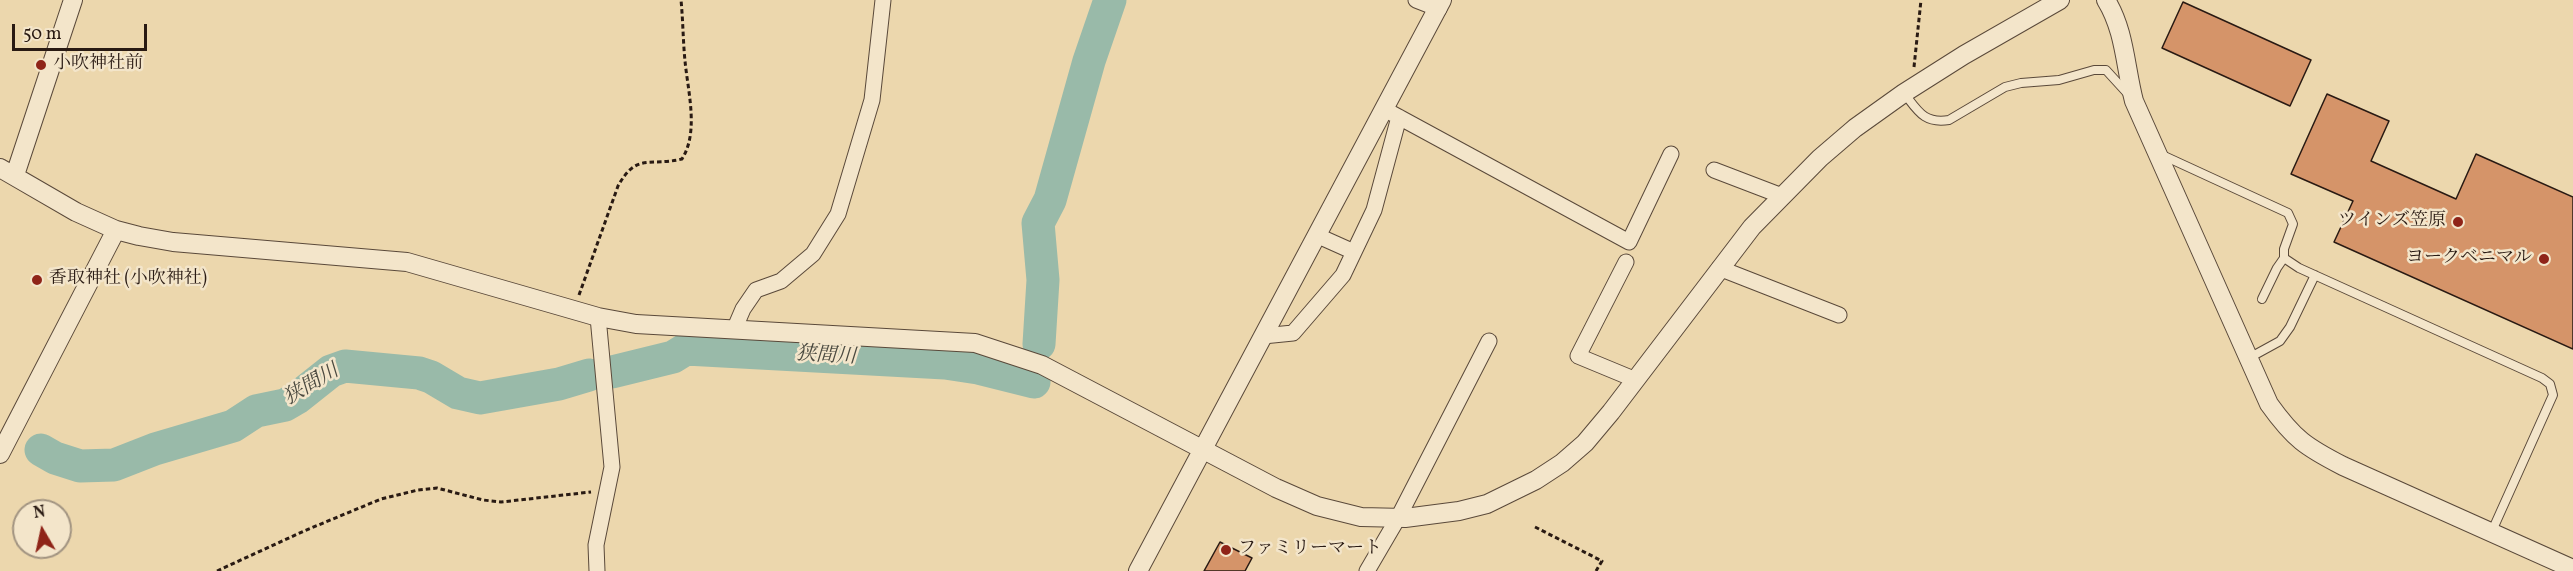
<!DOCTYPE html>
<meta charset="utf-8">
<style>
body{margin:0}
#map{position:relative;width:2573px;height:571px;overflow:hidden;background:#ecd7ad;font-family:Vollkorn,serif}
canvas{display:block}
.north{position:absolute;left:12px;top:499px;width:60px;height:60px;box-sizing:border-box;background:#f3e5ca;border:2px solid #a29481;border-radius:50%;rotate:351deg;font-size:16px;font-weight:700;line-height:24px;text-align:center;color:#291a13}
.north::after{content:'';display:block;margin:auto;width:21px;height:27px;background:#8f2418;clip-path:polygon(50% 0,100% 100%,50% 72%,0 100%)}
.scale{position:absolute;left:12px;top:24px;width:135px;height:27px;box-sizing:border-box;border:3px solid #291a13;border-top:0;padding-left:8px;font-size:18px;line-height:21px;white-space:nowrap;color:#291a13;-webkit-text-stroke:4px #f3e5ca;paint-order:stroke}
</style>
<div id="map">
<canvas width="2573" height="571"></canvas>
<div class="north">N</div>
<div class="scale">50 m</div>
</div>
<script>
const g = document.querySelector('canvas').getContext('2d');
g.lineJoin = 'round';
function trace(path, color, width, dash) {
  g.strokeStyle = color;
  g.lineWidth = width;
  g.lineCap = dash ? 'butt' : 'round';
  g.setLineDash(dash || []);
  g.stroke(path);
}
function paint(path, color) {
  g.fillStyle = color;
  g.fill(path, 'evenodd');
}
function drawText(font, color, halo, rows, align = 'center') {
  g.font = font + ' Vollkorn,"Noto Serif JP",serif';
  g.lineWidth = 5;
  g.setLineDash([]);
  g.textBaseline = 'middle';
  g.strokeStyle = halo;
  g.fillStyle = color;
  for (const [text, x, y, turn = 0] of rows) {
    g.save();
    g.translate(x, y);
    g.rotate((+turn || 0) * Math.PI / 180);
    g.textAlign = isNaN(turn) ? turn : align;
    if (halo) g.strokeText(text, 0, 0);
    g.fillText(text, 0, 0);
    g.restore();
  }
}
const river = new Path2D(`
 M 1039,344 L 1043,280 L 1038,223 L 1050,200 L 1089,61 L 1110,0
 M 612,372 L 673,357 L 686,349 L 945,363 L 978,368 L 1034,382 L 1034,375
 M 41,450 L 55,458 L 80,466 L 114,465 L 155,449 L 233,426 L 256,411 L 285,405 L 297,398 L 331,371 L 345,366 L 419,373 L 431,377 L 458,393 L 480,398 L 559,384 L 589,375`);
const building = new Path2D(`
 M 2183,2 L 2311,60 L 2290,106 L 2162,48 Z
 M 2327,94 L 2389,121 L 2371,161 L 2456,199 L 2476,154 L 2573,197 L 2573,349 L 2334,242 L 2353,201 L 2291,174 Z
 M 1220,542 L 1252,558 L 1245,571 L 1204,571 Z`);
const path = new Path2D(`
 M 1914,67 L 1921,0
 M 579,295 L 618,186 C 637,152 649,167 682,159 C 699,132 688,92 685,61 C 683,41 683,20 681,0
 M 1535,527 L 1602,561 L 1596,571
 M 217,571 L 304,531 L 381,499 L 418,490 L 437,488 L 483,500 L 501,502 L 591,492`);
const service = new Path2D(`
 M 1904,93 C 1918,111 1924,124 1949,120 L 2005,87 L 2021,83 L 2059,80 L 2094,70 L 2106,70 L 2127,93
 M 2162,155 L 2288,213 L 2293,224 L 2284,249 L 2284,258 L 2299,268 L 2542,378 L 2550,384 L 2553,395 L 2492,531
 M 2262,299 L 2277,268 L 2284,258
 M 2249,358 L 2280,341 L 2290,327 L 2315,275`);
const minor = new Path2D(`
 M 1416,0 L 1439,9
 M 1384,109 L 1629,242 L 1671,154
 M 1714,170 L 1782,196
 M 1316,235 L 1354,252
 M 1626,262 L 1578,356 L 1636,380
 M 1719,268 L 1839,315
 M 734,330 L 743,309 L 756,290 L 781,281 L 813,254 L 838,214 L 872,100 L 883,0
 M 1263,336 L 1293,333 L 1343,275 L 1374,210 L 1399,117
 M 597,571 L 596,545 L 612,467 L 598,317
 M 1367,571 L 1398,518 L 1489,341`);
const tertiary = new Path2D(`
 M 2106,0 C 2125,31 2125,66 2134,101 L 2269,404 C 2294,439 2306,447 2343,466 L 2573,569
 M 0,168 L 76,212 L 116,230 L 139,236 L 173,242 L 407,262 L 598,317 L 636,324 L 975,343 L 1042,365 L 1276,488 L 1317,506 L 1361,517 L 1405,518 L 1459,511 L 1487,504 L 1536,480 L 1562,463 L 1585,443 L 1611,412 L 1752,227 L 1820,158 L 1855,128 L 1904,93 L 1964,55 L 2060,0
 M 15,175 L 73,0
 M 0,454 L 116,230
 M 1138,571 L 1442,0`);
const markers = [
 [41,65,6,"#8f2418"],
 [2458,222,6,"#8f2418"],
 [2544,259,6,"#8f2418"],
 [37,280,6,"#8f2418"],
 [1226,550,6,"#8f2418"]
];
const poiNames = [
 ["小吹神社前",53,65],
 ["ツインズ笠原",2446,222,"right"],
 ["ヨークベニマル",2532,259,"right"],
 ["香取神社 (小吹神社)",49,280],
 ["ファミリーマート",1238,550]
];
const waterNames = [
 ["狭間川",826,357,3],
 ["狭間川",312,386,-31]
];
trace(river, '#99baa9', 33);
paint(building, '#d59469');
trace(building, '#291a13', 1.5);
trace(service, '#5a493a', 10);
trace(minor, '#5a493a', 17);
trace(tertiary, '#5a493a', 20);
trace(path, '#291a13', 3, [4.5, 3]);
trace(service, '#f3e5ca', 8);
trace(minor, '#f3e5ca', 15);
trace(tertiary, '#f3e5ca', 18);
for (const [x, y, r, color] of markers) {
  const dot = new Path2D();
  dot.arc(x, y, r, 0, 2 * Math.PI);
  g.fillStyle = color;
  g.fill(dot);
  trace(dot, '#f3e5ca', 2);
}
drawText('18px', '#291a13', '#f3e5ca', poiNames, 'left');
drawText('italic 20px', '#4b4a40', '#f3e5ca', waterNames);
</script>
